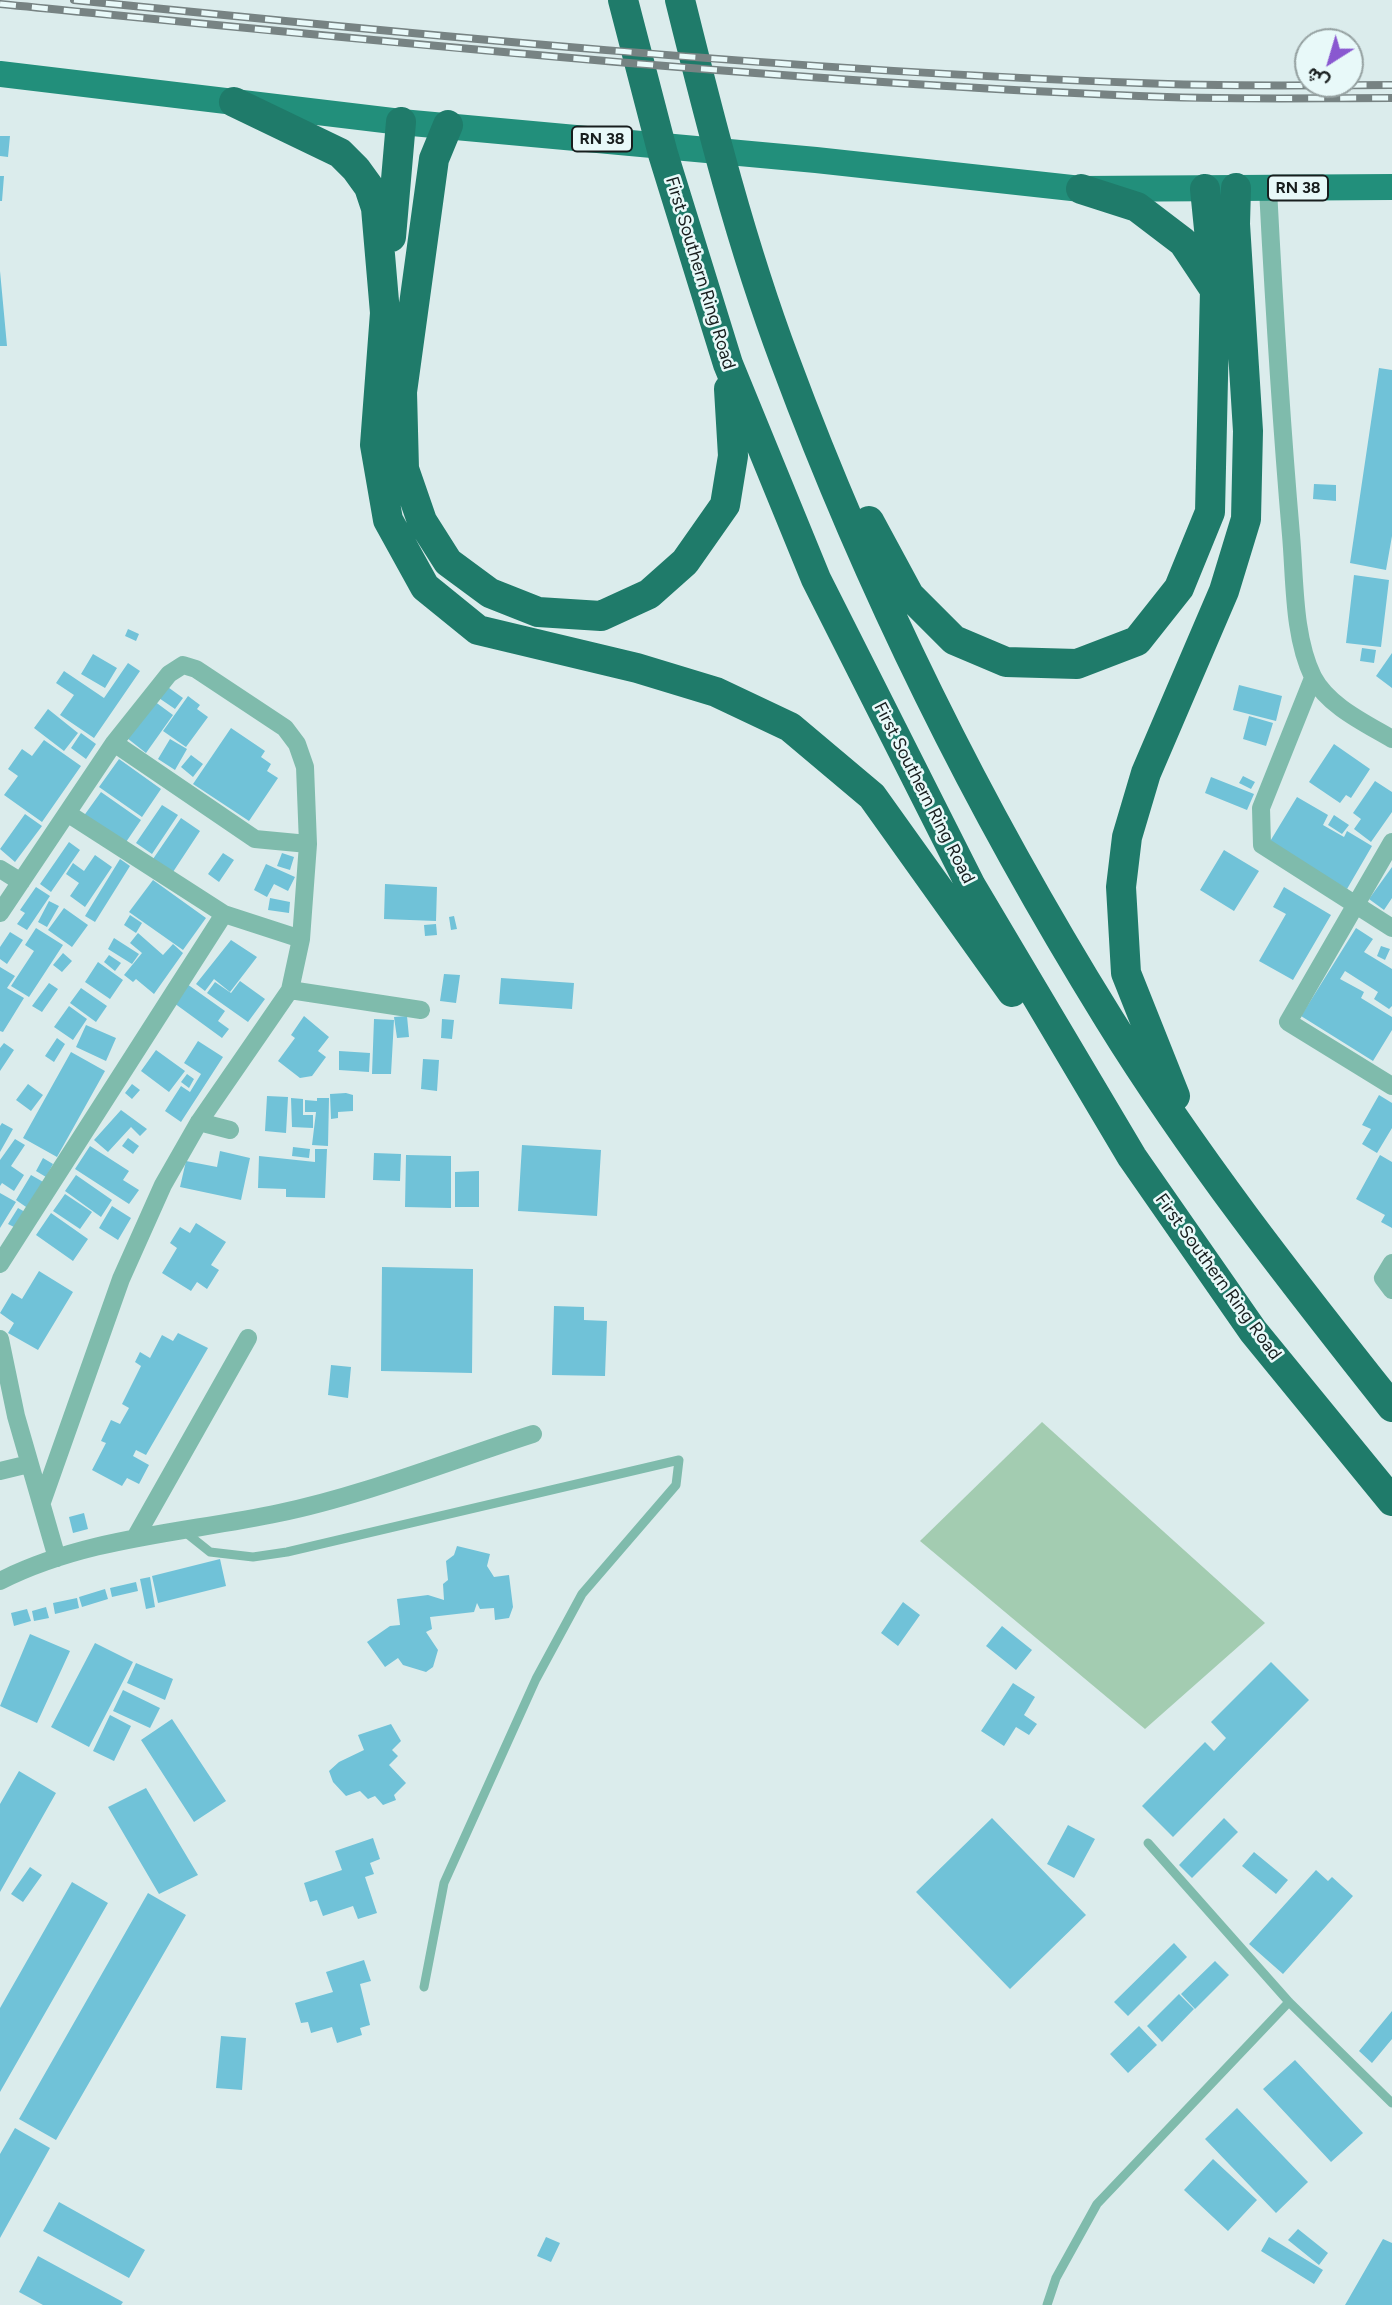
<!DOCTYPE html>
<meta charset="utf-8">
<style>
body{margin:0}
#map{position:relative;width:1392px;height:2305px;overflow:hidden;background:#dbecec;font-family:Figtree,Vazirmatn,sans-serif}
canvas{display:block}
.north{position:absolute;left:1294px;top:28px;width:70px;height:70px;box-sizing:border-box;background:#e8f9f9;border:2px solid #95a1a1;border-radius:50%;rotate:217deg;font-size:19px;font-weight:700;line-height:28px;text-align:center;color:#181e1e}
.north::after{content:'';display:block;margin:auto;width:24px;height:32px;background:#8958d0;clip-path:polygon(50% 0,100% 100%,50% 72%,0 100%)}
</style>
<div id="map">
<canvas width="1392" height="2305"></canvas>
<div class="north">ش</div>
</div>
<script>
const g = document.querySelector('canvas').getContext('2d');
g.lineJoin = 'round';
function paint(path, color) {
  g.fillStyle = color;
  g.fill(path, 'evenodd');
}
function trace(path, color, width, dash) {
  g.strokeStyle = color;
  g.lineWidth = width;
  g.lineCap = dash ? 'butt' : 'round';
  g.setLineDash(dash || []);
  g.stroke(path);
}
function drawText(font, color, halo, rows, align = 'center') {
  g.font = font + ' Figtree,sans-serif';
  g.lineWidth = 5;
  g.setLineDash([]);
  g.textBaseline = 'middle';
  g.strokeStyle = halo;
  g.fillStyle = color;
  for (const [text, x, y, turn = 0] of rows) {
    g.save();
    g.translate(x, y);
    g.rotate((+turn || 0) * Math.PI / 180);
    g.textAlign = isNaN(turn) ? turn : align;
    if (halo) g.strokeText(text, 0, 0);
    g.fillText(text, 0, 0);
    g.restore();
  }
}
const green = new Path2D(`
 M 1042,1422 L 1265,1623 L 1145,1729 L 920,1541 Z`);
const building = new Path2D(`
 M 0,136 L 10,136 L 8,157 L 0,156 Z
 M 0,176 L 4,176 L 2,201 L 0,201 Z
 M 0,271 L 7,346 L 0,346 Z
 M 1379,368 L 1392,370 L 1392,536 L 1386,570 L 1350,563 Z
 M 1314,484 L 1336,485 L 1336,501 L 1313,499 Z
 M 1354,575 L 1389,580 L 1381,647 L 1346,643 Z
 M 128,629 L 139,634 L 136,641 L 125,636 Z
 M 1362,648 L 1376,650 L 1374,663 L 1360,661 Z
 M 1392,653 L 1392,688 L 1376,676 Z
 M 93,654 L 117,668 L 105,688 L 81,674 Z
 M 128,663 L 140,671 L 94,738 L 60,715 L 74,695 L 56,683 L 64,671 L 104,698 Z
 M 165,685 L 183,698 L 175,709 L 156,696 Z
 M 1239,685 L 1282,696 L 1276,721 L 1233,710 Z
 M 188,696 L 200,705 L 197,709 L 208,717 L 186,747 L 163,731 Z
 M 154,701 L 173,715 L 146,753 L 127,738 Z
 M 48,709 L 78,733 L 64,751 L 34,728 Z
 M 1249,716 L 1273,723 L 1266,746 L 1243,739 Z
 M 231,728 L 265,751 L 261,757 L 271,764 L 267,771 L 278,778 L 249,821 L 193,784 Z
 M 81,733 L 96,744 L 86,759 L 71,748 Z
 M 170,739 L 187,749 L 175,770 L 158,759 Z
 M 44,740 L 81,766 L 42,822 L 4,795 L 18,776 L 8,769 L 22,749 L 32,756 Z
 M 1334,744 L 1370,769 L 1351,798 L 1346,795 L 1340,803 L 1309,782 Z
 M 191,755 L 203,764 L 193,777 L 181,767 Z
 M 119,759 L 161,789 L 142,817 L 99,787 Z
 M 1243,776 L 1255,782 L 1251,789 L 1239,783 Z
 M 1211,777 L 1254,794 L 1247,810 L 1205,793 Z
 M 1375,781 L 1392,792 L 1392,812 L 1371,842 L 1354,829 L 1361,819 L 1353,813 Z
 M 101,792 L 141,820 L 124,845 L 83,817 Z
 M 1297,797 L 1328,815 L 1323,825 L 1344,837 L 1347,831 L 1372,846 L 1347,889 L 1269,843 Z
 M 162,805 L 178,815 L 152,854 L 136,843 Z
 M 25,814 L 42,826 L 15,862 L 0,849 Z
 M 1334,815 L 1349,825 L 1342,834 L 1328,825 Z
 M 181,818 L 200,831 L 173,872 L 153,859 Z
 M 69,842 L 80,850 L 51,892 L 40,884 Z
 M 1224,850 L 1259,871 L 1234,911 L 1200,890 Z
 M 223,853 L 234,860 L 219,882 L 208,874 Z
 M 282,853 L 294,857 L 290,870 L 277,866 Z
 M 95,855 L 112,867 L 85,907 L 70,896 L 79,883 L 66,874 L 73,863 L 84,871 Z
 M 120,859 L 130,866 L 95,922 L 85,916 Z
 M 266,864 L 295,877 L 288,891 L 274,884 L 267,897 L 254,890 Z
 M 1392,867 L 1392,898 L 1384,910 L 1369,899 Z
 M 153,880 L 206,918 L 183,950 L 129,912 Z
 M 385,884 L 437,887 L 436,921 L 384,919 Z
 M 36,887 L 50,896 L 27,930 L 17,924 L 25,913 L 20,910 Z
 M 1284,887 L 1331,915 L 1293,980 L 1259,961 L 1286,914 L 1273,907 Z
 M 270,898 L 290,902 L 289,913 L 268,910 Z
 M 49,901 L 59,906 L 47,927 L 38,922 Z
 M 64,908 L 88,925 L 72,947 L 48,930 Z
 M 130,915 L 142,923 L 136,933 L 124,925 Z
 M 454,916 L 457,929 L 451,930 L 449,917 Z
 M 436,924 L 437,935 L 425,936 L 424,925 Z
 M 36,928 L 63,945 L 29,997 L 11,986 L 34,951 L 25,945 Z
 M 1356,928 L 1373,939 L 1364,952 L 1392,969 L 1392,1006 L 1389,1009 L 1374,999 L 1378,992 L 1345,971 L 1340,979 L 1364,992 L 1361,998 L 1392,1017 L 1392,1030 L 1373,1061 L 1301,1016 Z
 M 10,932 L 23,940 L 7,964 L 0,959 L 0,947 Z
 M 138,933 L 163,955 L 173,944 L 183,953 L 154,994 L 136,979 L 133,982 L 124,975 L 142,953 L 130,943 Z
 M 114,938 L 139,954 L 132,964 L 108,949 Z
 M 231,940 L 257,957 L 230,992 L 214,979 L 205,991 L 196,984 Z
 M 1381,946 L 1390,949 L 1385,960 L 1377,956 Z
 M 63,953 L 72,961 L 62,972 L 53,965 Z
 M 109,955 L 121,963 L 115,971 L 104,962 Z
 M 98,962 L 123,980 L 110,999 L 85,982 Z
 M 0,967 L 15,976 L 7,988 L 24,998 L 3,1032 L 0,1031 Z
 M 444,974 L 460,975 L 456,1003 L 440,1001 Z
 M 501,978 L 574,983 L 572,1009 L 499,1004 Z
 M 240,981 L 265,999 L 248,1022 L 207,993 L 215,982 L 231,993 Z
 M 49,983 L 58,989 L 42,1012 L 32,1006 Z
 M 187,984 L 225,1011 L 218,1021 L 229,1029 L 222,1038 L 174,1003 Z
 M 81,988 L 107,1006 L 96,1022 L 70,1003 Z
 M 69,1006 L 87,1019 L 73,1040 L 54,1027 Z
 M 304,1016 L 329,1037 L 318,1051 L 326,1057 L 312,1076 L 300,1078 L 278,1061 L 295,1038 L 291,1035 Z
 M 407,1016 L 409,1037 L 397,1038 L 394,1017 Z
 M 374,1019 L 394,1020 L 391,1074 L 372,1074 Z
 M 442,1019 L 454,1020 L 452,1039 L 441,1038 Z
 M 86,1025 L 116,1038 L 106,1061 L 76,1047 Z
 M 57,1038 L 65,1044 L 54,1062 L 45,1056 Z
 M 198,1041 L 223,1057 L 181,1122 L 165,1111 L 181,1086 L 190,1092 L 201,1074 L 184,1063 Z
 M 4,1043 L 14,1050 L 0,1071 L 0,1048 Z
 M 156,1050 L 185,1071 L 169,1092 L 141,1071 Z
 M 339,1051 L 370,1053 L 369,1072 L 339,1070 Z
 M 71,1052 L 105,1071 L 57,1157 L 23,1138 Z
 M 423,1059 L 439,1060 L 437,1091 L 421,1089 Z
 M 187,1074 L 194,1079 L 189,1088 L 181,1082 Z
 M 28,1084 L 43,1095 L 31,1111 L 16,1100 Z
 M 132,1084 L 140,1090 L 132,1099 L 125,1093 Z
 M 346,1093 L 353,1095 L 353,1111 L 338,1112 L 338,1118 L 331,1119 L 330,1094 Z
 M 1379,1095 L 1392,1103 L 1392,1128 L 1377,1153 L 1362,1144 L 1371,1129 L 1362,1125 Z
 M 267,1096 L 288,1097 L 286,1133 L 265,1131 Z
 M 291,1098 L 303,1099 L 303,1115 L 313,1115 L 313,1128 L 292,1127 Z
 M 317,1098 L 329,1098 L 328,1146 L 312,1145 L 317,1104 L 316,1112 L 305,1112 L 305,1100 L 317,1101 Z
 M 121,1110 L 147,1129 L 140,1136 L 131,1127 L 108,1152 L 94,1140 Z
 M 2,1123 L 13,1129 L 0,1152 L 0,1126 Z
 M 128,1138 L 139,1146 L 133,1154 L 122,1146 Z
 M 15,1139 L 25,1145 L 11,1166 L 24,1175 L 14,1191 L 2,1183 L 0,1186 L 0,1160 Z
 M 522,1145 L 601,1150 L 597,1216 L 518,1211 Z
 M 90,1146 L 129,1171 L 123,1180 L 139,1190 L 129,1204 L 75,1169 Z
 M 293,1147 L 310,1149 L 309,1158 L 292,1156 Z
 M 315,1149 L 327,1149 L 325,1198 L 286,1197 L 286,1189 L 258,1188 L 259,1156 L 315,1162 Z
 M 220,1151 L 250,1158 L 241,1200 L 180,1187 L 186,1161 L 217,1167 Z
 M 374,1153 L 401,1154 L 400,1181 L 373,1180 Z
 M 406,1155 L 451,1156 L 451,1208 L 405,1207 Z
 M 1380,1155 L 1392,1162 L 1392,1228 L 1381,1222 L 1385,1215 L 1356,1199 Z
 M 43,1158 L 53,1164 L 46,1177 L 36,1171 Z
 M 479,1171 L 479,1207 L 455,1207 L 455,1172 Z
 M 31,1175 L 45,1183 L 29,1209 L 16,1200 Z
 M 76,1175 L 112,1200 L 101,1217 L 65,1191 Z
 M 0,1193 L 16,1202 L 0,1228 Z
 M 65,1194 L 92,1212 L 80,1229 L 53,1211 Z
 M 112,1206 L 131,1218 L 118,1240 L 99,1228 Z
 M 18,1208 L 25,1212 L 16,1228 L 8,1224 Z
 M 51,1213 L 88,1239 L 73,1261 L 36,1235 Z
 M 196,1223 L 226,1242 L 211,1265 L 219,1270 L 207,1289 L 197,1282 L 191,1291 L 162,1273 L 177,1248 L 170,1243 L 180,1227 L 190,1233 Z
 M 382,1267 L 473,1269 L 472,1373 L 381,1371 Z
 M 39,1271 L 73,1292 L 38,1350 L 8,1333 L 14,1323 L 0,1313 L 12,1293 L 22,1299 Z
 M 554,1306 L 584,1307 L 584,1320 L 607,1321 L 605,1376 L 552,1375 Z
 M 178,1333 L 208,1348 L 146,1455 L 136,1450 L 133,1456 L 149,1465 L 139,1484 L 127,1478 L 122,1486 L 92,1470 L 106,1443 L 101,1441 L 111,1420 L 120,1424 L 129,1408 L 122,1404 L 141,1366 L 135,1362 L 140,1352 L 150,1358 L 162,1335 L 173,1341 Z
 M 331,1365 L 351,1367 L 348,1398 L 328,1395 Z
 M 84,1513 L 88,1529 L 73,1533 L 69,1517 Z
 M 457,1546 L 490,1554 L 487,1566 L 494,1577 L 509,1575 L 513,1607 L 509,1618 L 495,1620 L 494,1608 L 480,1609 L 477,1603 L 474,1612 L 430,1617 L 432,1629 L 426,1632 L 438,1650 L 433,1667 L 426,1672 L 403,1665 L 398,1658 L 385,1667 L 367,1642 L 390,1626 L 400,1625 L 397,1599 L 428,1595 L 444,1600 L 443,1584 L 448,1580 L 446,1561 L 454,1555 Z
 M 220,1559 L 226,1586 L 158,1603 L 152,1576 Z
 M 150,1577 L 155,1607 L 146,1609 L 140,1579 Z
 M 136,1582 L 138,1591 L 112,1597 L 110,1588 Z
 M 105,1589 L 108,1599 L 82,1607 L 79,1597 Z
 M 77,1598 L 79,1608 L 55,1614 L 53,1603 Z
 M 903,1602 L 920,1615 L 898,1646 L 881,1633 Z
 M 46,1607 L 49,1618 L 34,1621 L 32,1611 Z
 M 27,1609 L 31,1621 L 14,1626 L 11,1613 Z
 M 1002,1626 L 1032,1650 L 1016,1670 L 986,1646 Z
 M 30,1634 L 70,1651 L 37,1723 L 0,1706 Z
 M 95,1643 L 133,1662 L 89,1747 L 51,1727 Z
 M 1271,1662 L 1309,1700 L 1173,1837 L 1142,1806 L 1205,1742 L 1214,1751 L 1226,1738 L 1211,1722 Z
 M 136,1663 L 173,1679 L 165,1700 L 127,1683 Z
 M 1013,1683 L 1035,1697 L 1024,1715 L 1037,1724 L 1029,1735 L 1016,1727 L 1004,1746 L 981,1731 Z
 M 123,1690 L 160,1708 L 150,1728 L 113,1711 Z
 M 110,1715 L 131,1726 L 114,1761 L 93,1751 Z
 M 172,1719 L 226,1801 L 194,1822 L 141,1740 Z
 M 391,1724 L 401,1741 L 392,1750 L 398,1756 L 389,1765 L 406,1783 L 394,1795 L 396,1800 L 383,1805 L 375,1796 L 368,1799 L 360,1791 L 346,1796 L 333,1782 L 329,1771 L 339,1762 L 364,1750 L 358,1735 Z
 M 19,1771 L 56,1793 L 0,1892 L 0,1804 Z
 M 146,1788 L 198,1875 L 159,1894 L 108,1807 Z
 M 992,1818 L 1086,1915 L 1010,1989 L 916,1892 Z
 M 1224,1818 L 1238,1832 L 1192,1878 L 1179,1865 Z
 M 1068,1825 L 1095,1839 L 1074,1878 L 1047,1864 Z
 M 373,1838 L 380,1859 L 370,1863 L 374,1874 L 365,1877 L 377,1913 L 358,1919 L 353,1906 L 323,1916 L 317,1900 L 310,1902 L 304,1883 L 342,1870 L 335,1851 Z
 M 1254,1852 L 1288,1880 L 1276,1894 L 1242,1866 Z
 M 30,1867 L 42,1875 L 23,1902 L 11,1894 Z
 M 1316,1870 L 1328,1881 L 1332,1877 L 1353,1896 L 1283,1974 L 1249,1944 Z
 M 72,1882 L 108,1903 L 0,2092 L 0,2008 Z
 M 148,1893 L 186,1915 L 56,2140 L 19,2119 Z
 M 1174,1943 L 1187,1957 L 1128,2016 L 1114,2002 Z
 M 364,1960 L 371,1981 L 360,1984 L 370,2025 L 360,2028 L 362,2035 L 337,2043 L 332,2027 L 311,2033 L 308,2022 L 301,2023 L 295,2003 L 333,1992 L 326,1972 Z
 M 1215,1961 L 1229,1975 L 1195,2009 L 1181,1994 Z
 M 1179,1994 L 1194,2009 L 1162,2042 L 1147,2026 Z
 M 1392,2011 L 1392,2039 L 1372,2063 L 1359,2051 Z
 M 1139,2026 L 1157,2045 L 1128,2073 L 1110,2054 Z
 M 221,2036 L 246,2038 L 242,2090 L 216,2088 Z
 M 1295,2060 L 1363,2133 L 1331,2162 L 1263,2089 Z
 M 1237,2108 L 1308,2182 L 1276,2213 L 1205,2139 Z
 M 15,2128 L 50,2148 L 0,2238 L 0,2154 Z
 M 1213,2159 L 1257,2200 L 1228,2231 L 1184,2190 Z
 M 59,2202 L 145,2250 L 129,2278 L 43,2231 Z
 M 1298,2229 L 1328,2253 L 1319,2265 L 1288,2240 Z
 M 546,2237 L 560,2243 L 551,2262 L 537,2256 Z
 M 1269,2237 L 1323,2270 L 1314,2284 L 1261,2251 Z
 M 1383,2239 L 1392,2243 L 1392,2305 L 1345,2305 Z
 M 38,2256 L 123,2302 L 121,2305 L 43,2305 L 19,2292 Z`);
const lane = new Path2D(`
 M 185,1532 L 210,1552 L 253,1557 L 287,1552 L 679,1460 L 676,1485 L 582,1594 L 536,1679 L 444,1883 L 424,1987
 M 1148,1843 L 1289,2002 L 1392,2103
 M 1047,2305 L 1056,2278 L 1097,2204 L 1289,2002`);
const street = new Path2D(`
 M 1268,189 C 1274,304 1281,420 1291,535 C 1295,580 1293,636 1313,677 C 1328,706 1365,723 1392,739
 M 1313,678 L 1261,808 L 1262,845 L 1392,928
 M 114,743 L 255,839 L 308,844
 M 67,813 L 224,914 L 301,939
 M 1392,842 L 1288,1022 L 1392,1086
 M 0,869 L 21,882
 M 0,913 L 114,743 L 169,674 L 183,665 L 196,669 L 285,728 L 297,744 L 305,767 L 308,844 L 301,939 L 290,990 L 199,1122 L 163,1185 L 121,1279 L 42,1502
 M 290,990 L 421,1010
 M 199,1122 L 230,1130
 M 1392,1263 L 1383,1278 L 1392,1290
 M 0,1264 L 224,914
 M 0,1339 L 16,1416 L 57,1558
 M 0,1471 L 29,1464
 M 135,1538 L 248,1338
 M 0,1581 C 87,1537 185,1533 279,1513 C 362,1496 452,1460 533,1434`);
const primary = new Path2D(`
 M 0,74 L 401,122 L 816,160 L 1081,189 L 1392,187`);
const highway = new Path2D(`
 M 623,0 L 663,154 L 728,364 L 816,579 L 971,886 L 1132,1157 L 1253,1331 L 1392,1501
 M 680,0 C 710,121 741,244 785,361 C 870,590 980,811 1109,1019 C 1193,1155 1293,1282 1392,1407
 M 234,102 L 340,153 L 356,169 L 369,187 L 376,208 L 385,313 L 375,445 L 388,520 L 425,587 L 478,630 L 637,668 L 716,692 L 790,727 L 872,796 L 1012,992
 M 448,125 L 434,159 L 402,392 L 404,469 L 422,521 L 448,562 L 490,593 L 538,612 L 601,616 L 649,594 L 685,562 L 725,505 L 733,456 L 729,389
 M 1081,189 L 1137,207 L 1183,242 L 1213,287
 M 391,237 L 401,122
 M 869,521 L 909,595 L 954,640 L 1006,662 L 1077,664 L 1137,641 L 1179,588 L 1210,512 L 1215,289 L 1205,189
 M 1175,1096 L 1126,973 L 1121,887 L 1127,837 L 1146,773 L 1224,591 L 1246,519 L 1248,431 L 1235,224 L 1236,188`);
const rail = new Path2D(`
 M 74,0 C 429,36 783,70 1140,83 C 1224,87 1308,85 1392,85
 M 0,4 C 379,41 758,80 1139,96 C 1223,100 1308,98 1392,98`);
const shields = [
 [602,139,60],
 [1298,188,60]
];
const shieldNames = [
 ["RN 38",602,139],
 ["RN 38",1298,188]
];
const streetNames = [
 ["First Southern Ring Road",700,273,73],
 ["First Southern Ring Road",924,793,63],
 ["First Southern Ring Road",1218,1277,54]
];
paint(green, '#a3ccb1');
paint(building, '#70c2d8');
trace(lane, '#7fbbac', 9);
trace(street, '#7fbbac', 18);
trace(primary, '#228f7b', 26);
trace(highway, '#1f7b6a', 30);
trace(rail, '#778383', 8);
trace(rail, '#e8f9f9', 5, [16]);
for (const [x, y, w] of shields) {
  const box = new Path2D();
  box.roundRect(x - w / 2, y - 12.5, w, 25, 5);
  g.fillStyle = '#e8f9f9';
  g.fill(box);
  trace(box, '#181e1e', 2);
}
drawText('bold 16px', '#181e1e', null, shieldNames);
drawText('18px', '#181e1e', '#e8f9f9', streetNames);
</script>
